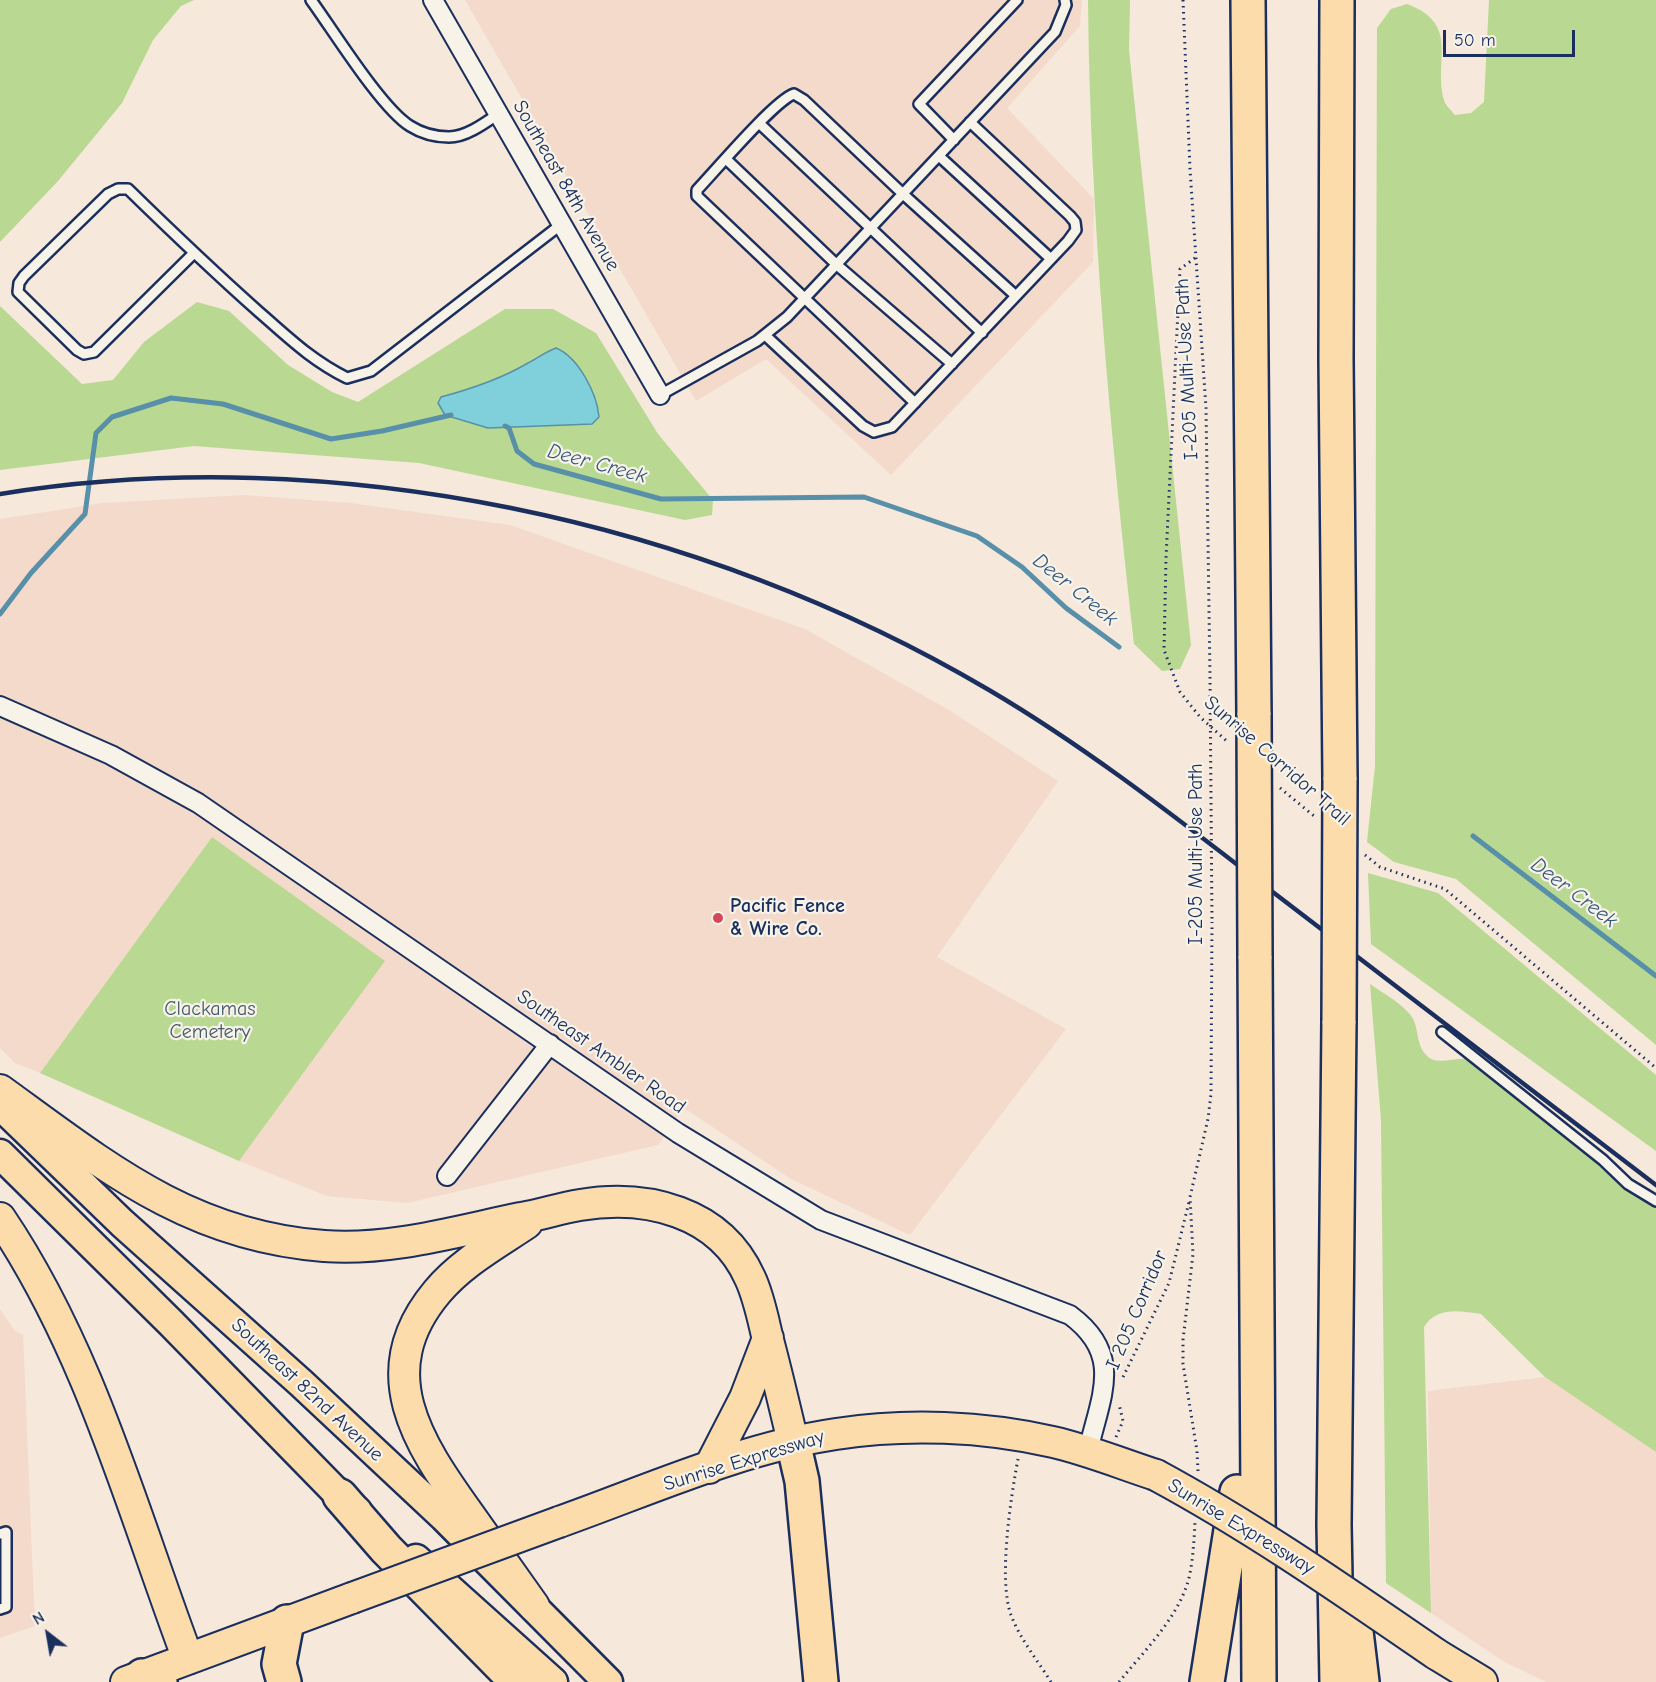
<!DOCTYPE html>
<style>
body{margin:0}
#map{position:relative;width:1656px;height:1682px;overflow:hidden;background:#f6e8db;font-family:"Comic Neue",sans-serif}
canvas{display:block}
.north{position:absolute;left:18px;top:1604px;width:60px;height:60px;-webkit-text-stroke:4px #f7f3e8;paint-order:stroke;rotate:329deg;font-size:16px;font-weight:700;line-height:24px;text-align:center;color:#1b2f5e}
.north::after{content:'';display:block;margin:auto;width:21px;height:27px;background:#1b2f5e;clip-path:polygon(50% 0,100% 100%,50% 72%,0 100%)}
.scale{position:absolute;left:1443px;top:30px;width:132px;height:27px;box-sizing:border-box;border:3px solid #1b2f5e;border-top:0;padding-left:8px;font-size:18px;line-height:21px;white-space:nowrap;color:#1b2f5e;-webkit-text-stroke:4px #f7f3e8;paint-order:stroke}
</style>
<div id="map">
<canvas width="1656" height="1682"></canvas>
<div class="north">N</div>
<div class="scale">50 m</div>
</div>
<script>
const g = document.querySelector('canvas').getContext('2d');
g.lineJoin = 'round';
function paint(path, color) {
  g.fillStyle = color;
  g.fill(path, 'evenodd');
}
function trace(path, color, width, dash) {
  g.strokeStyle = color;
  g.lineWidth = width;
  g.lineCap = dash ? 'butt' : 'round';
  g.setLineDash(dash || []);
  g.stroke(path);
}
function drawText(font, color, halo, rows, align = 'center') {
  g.font = font + ' "Comic Neue",sans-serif';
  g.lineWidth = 4.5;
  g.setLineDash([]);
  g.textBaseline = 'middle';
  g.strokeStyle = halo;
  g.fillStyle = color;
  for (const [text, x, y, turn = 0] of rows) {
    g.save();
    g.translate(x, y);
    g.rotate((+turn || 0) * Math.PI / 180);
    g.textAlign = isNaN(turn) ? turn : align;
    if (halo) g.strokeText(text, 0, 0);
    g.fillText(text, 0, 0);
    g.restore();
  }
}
const built = new Path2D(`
 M 465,0 L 1082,0 L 1080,26 L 1007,108 L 1094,199 L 1093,262 L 891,475 L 766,359 L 696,401 Z
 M 244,495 L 350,503 L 510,525 L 805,629 L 949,710 L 1058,781 L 937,957 L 1066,1029 L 910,1235 L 791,1179 L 684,1108 L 658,1145 L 407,1203 L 327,1196 L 239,1161 L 384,961 L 212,837 L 40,1073 L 15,1063 L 0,1048 L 0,519 L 103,503 Z
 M 0,1309 L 15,1331 L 23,1335 L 35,1626 L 0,1638 Z
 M 1545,1377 L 1656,1452 L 1656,1682 L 1546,1682 L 1503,1661 L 1431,1613 L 1428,1391 Z`);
const green = new Path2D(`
 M 0,0 L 194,0 L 181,6 L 153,40 L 122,103 L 58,181 L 0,242 Z
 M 1088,0 L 1130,0 L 1129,50 L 1191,645 L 1180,669 L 1162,671 L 1134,644 C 1110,430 1090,215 1088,0 Z
 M 1489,0 L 1656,0 L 1656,1045 L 1456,879 L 1394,862 L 1367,842 L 1375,766 L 1377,28 L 1391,9 L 1407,4 C 1461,24 1433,61 1444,100 C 1445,105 1451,110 1455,115 L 1471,113 L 1484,102 Z
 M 197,302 L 229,311 L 288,365 L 332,392 L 358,402 L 505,309 L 553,309 L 596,333 L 658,434 L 713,500 L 712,515 L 685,520 L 419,463 L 194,446 L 0,470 L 0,306 L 82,384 L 113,380 L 144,342 Z
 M 212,837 L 385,961 L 239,1161 L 40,1073 Z
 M 1368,873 L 1438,893 L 1656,1075 L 1656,1151 L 1371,944 Z
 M 1370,984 C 1383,993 1403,1004 1412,1017 C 1420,1030 1415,1049 1431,1059 C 1442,1064 1457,1057 1469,1059 L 1656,1205 L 1656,1452 L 1545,1377 L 1481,1314 C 1460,1311 1437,1306 1424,1327 L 1431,1613 L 1386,1583 L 1381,1120 Z`);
const water = new Path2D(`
 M 556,348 C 578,357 597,393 599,417 L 592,424 L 488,428 L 445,415 L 438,403 L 441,397 C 471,389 501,379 528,363 C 538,358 545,352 556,348 Z`);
const stream = new Path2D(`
 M 505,426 L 509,428 L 517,451 L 534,464 L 661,499 L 864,497 L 977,536 L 1022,567 L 1066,608 L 1119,647
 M 0,614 L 31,573 L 85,514 L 96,433 L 112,417 L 171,398 L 223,404 L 331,439 L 382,431 L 451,415
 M 1473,836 L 1656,976`);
const path = new Path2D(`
 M 1183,0 L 1190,169 L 1206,408 L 1210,677
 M 1195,258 L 1180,269 L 1166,558 L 1164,650 L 1180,692 L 1200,717 L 1228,742
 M 1280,788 L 1314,816
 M 1365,855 L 1380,867 L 1445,889 L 1656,1068
 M 1123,1377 L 1169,1283 L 1189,1202
 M 1116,1437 L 1123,1421 L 1119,1404
 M 1018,1459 C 1011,1496 998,1580 1011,1615 C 1020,1639 1038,1661 1051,1682
 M 1198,1471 L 1197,1451 L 1183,1364 L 1183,1340 L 1193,1254 L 1190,1197 L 1208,1119 L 1211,1094 L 1212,922
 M 1119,1682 C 1144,1651 1179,1617 1189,1578 C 1193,1560 1194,1541 1195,1522`);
const service = new Path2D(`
 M 311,0 C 333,30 381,108 410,126 C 421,133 436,137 449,137 C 466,137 485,123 498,114
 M 760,124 L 982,333
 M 954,140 L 919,104 L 1017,0
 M 939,156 L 1051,259
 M 726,159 L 837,265 L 952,364
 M 194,253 L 94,352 L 84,354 L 77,350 L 18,292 L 19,283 L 24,276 L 108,194 L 118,189 L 128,189 C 171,231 214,272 259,312 C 289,338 311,360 347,378 L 371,371 L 563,223
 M 765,335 L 863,426 L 874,432 L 892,427 L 1068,241 L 1076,230 L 1075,222 L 1070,216 L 970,122
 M 660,395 L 757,341 L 787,317 L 1055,32 L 1066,5 L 1065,0
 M 915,403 L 697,196 L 697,190 C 715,171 775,100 794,94 L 804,100 L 903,194 L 1016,296
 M 1442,1032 L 1603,1160 L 1628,1184 L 1656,1201
 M 0,1534 L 6,1532 L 6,1607 L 0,1609`);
const minor = new Path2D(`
 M 433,0 L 660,395
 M 0,706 L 111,755 L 198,803 L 678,1133 L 821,1220 L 1070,1315 C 1124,1355 1101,1395 1088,1451
 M 447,1176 L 550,1044`);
const primary = new Path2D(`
 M 0,1105 L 122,1223 L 301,1383 L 444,1517 L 608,1682
 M 0,1154 L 171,1323 L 340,1496 L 357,1511
 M 416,1559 L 553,1682`);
const trunk = new Path2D(`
 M 0,1090 C 105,1166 189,1236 324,1246 C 390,1251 457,1231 521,1218 C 541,1215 560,1208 580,1205 C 646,1194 720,1211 750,1278 C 759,1297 763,1319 768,1340 C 777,1374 785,1408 793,1442
 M 0,1218 C 90,1351 132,1510 188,1659
 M 527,1223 C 496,1244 461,1263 437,1292 C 370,1372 418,1443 468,1513 C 490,1544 512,1575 534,1606
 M 709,1468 L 745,1398 L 768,1338
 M 559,1522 C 649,1490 741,1448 836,1434 C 906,1423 983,1426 1053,1442 C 1088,1450 1122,1464 1156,1475
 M 1436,1654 L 1482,1682
 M 126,1682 L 352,1598`);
const motorway = new Path2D(`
 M 1248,0 L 1254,715
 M 1337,0 L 1336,359 L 1340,780
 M 1255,956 L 1259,1682
 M 793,1442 L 802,1481 L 821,1682
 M 340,1496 L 386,1549 L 517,1682
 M 1354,1615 L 1362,1682
 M 142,1676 L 160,1682
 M 284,1682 L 279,1664 L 287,1622
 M 1207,1682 L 1237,1492
 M 1337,1682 L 1334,1525 L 1339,1021`);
const rail = new Path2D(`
 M 0,494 C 331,440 702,520 989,690 C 1091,750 1184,824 1278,896 C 1404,992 1530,1088 1656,1185`);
const pathBridge = new Path2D(`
 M 1210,677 L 1212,922`);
const trunkBridge = new Path2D(`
 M 1156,1475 C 1254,1528 1344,1591 1436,1654
 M 352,1598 L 559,1522`);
const motorwayBridge = new Path2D(`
 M 1254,715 L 1255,956
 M 1339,1021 L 1340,780`);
const markers = [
 [718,918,6,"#d1495b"]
];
const streetNames = [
 ["Southeast 84th Avenue",566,186,60],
 ["I-205 Multi-Use Path",1187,369,-93],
 ["Sunrise Corridor Trail",1277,761,41],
 ["I-205 Multi-Use Path",1196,854,-90],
 ["Southeast Ambler Road",601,1052,35],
 ["I 205 Corridor",1137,1310,-67],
 ["Southeast 82nd Avenue",307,1390,43],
 ["Sunrise Expressway",744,1461,-17],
 ["Sunrise Expressway",1241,1527,31]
];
const poiNames = [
 ["Pacific Fence",730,906],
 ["& Wire Co.",730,929]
];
const parkNames = [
 ["Clackamas",210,1009],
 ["Cemetery",210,1032]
];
const waterNames = [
 ["Deer Creek",597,464,15],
 ["Deer Creek",1075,590,39],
 ["Deer Creek",1574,893,37]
];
paint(built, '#f4dacb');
paint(green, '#b9d891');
paint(water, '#80d0db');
trace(water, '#5890a9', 1.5);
trace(stream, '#5890a9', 5);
trace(service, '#1b2f5e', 14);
trace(minor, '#1b2f5e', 22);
trace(primary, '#1b2f5e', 33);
trace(trunk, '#1b2f5e', 34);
trace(motorway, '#1b2f5e', 38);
trace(path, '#1b2f5e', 3, [1.5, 4.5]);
trace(service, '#f7f3e8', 9);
trace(minor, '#f7f3e8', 18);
trace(primary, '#fddcac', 28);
trace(trunk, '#fddcac', 30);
trace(motorway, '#fddcac', 33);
trace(rail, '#1b2f5e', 4.5);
trace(trunkBridge, '#1b2f5e', 34, []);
trace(motorwayBridge, '#1b2f5e', 38, []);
trace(pathBridge, '#1b2f5e', 3, [1.5, 4.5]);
trace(trunkBridge, '#fddcac', 30);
trace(motorwayBridge, '#fddcac', 33);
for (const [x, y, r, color] of markers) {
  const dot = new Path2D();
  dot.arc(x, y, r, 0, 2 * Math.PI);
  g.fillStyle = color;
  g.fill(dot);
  trace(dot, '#f7f3e8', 2);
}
drawText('20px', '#1b2f5e', '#f7f3e8', streetNames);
drawText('bold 20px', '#1b2f5e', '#f7f3e8', poiNames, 'left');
drawText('20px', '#42596b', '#f7f3e8', parkNames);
drawText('italic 21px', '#34577d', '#f7f3e8', waterNames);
</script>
